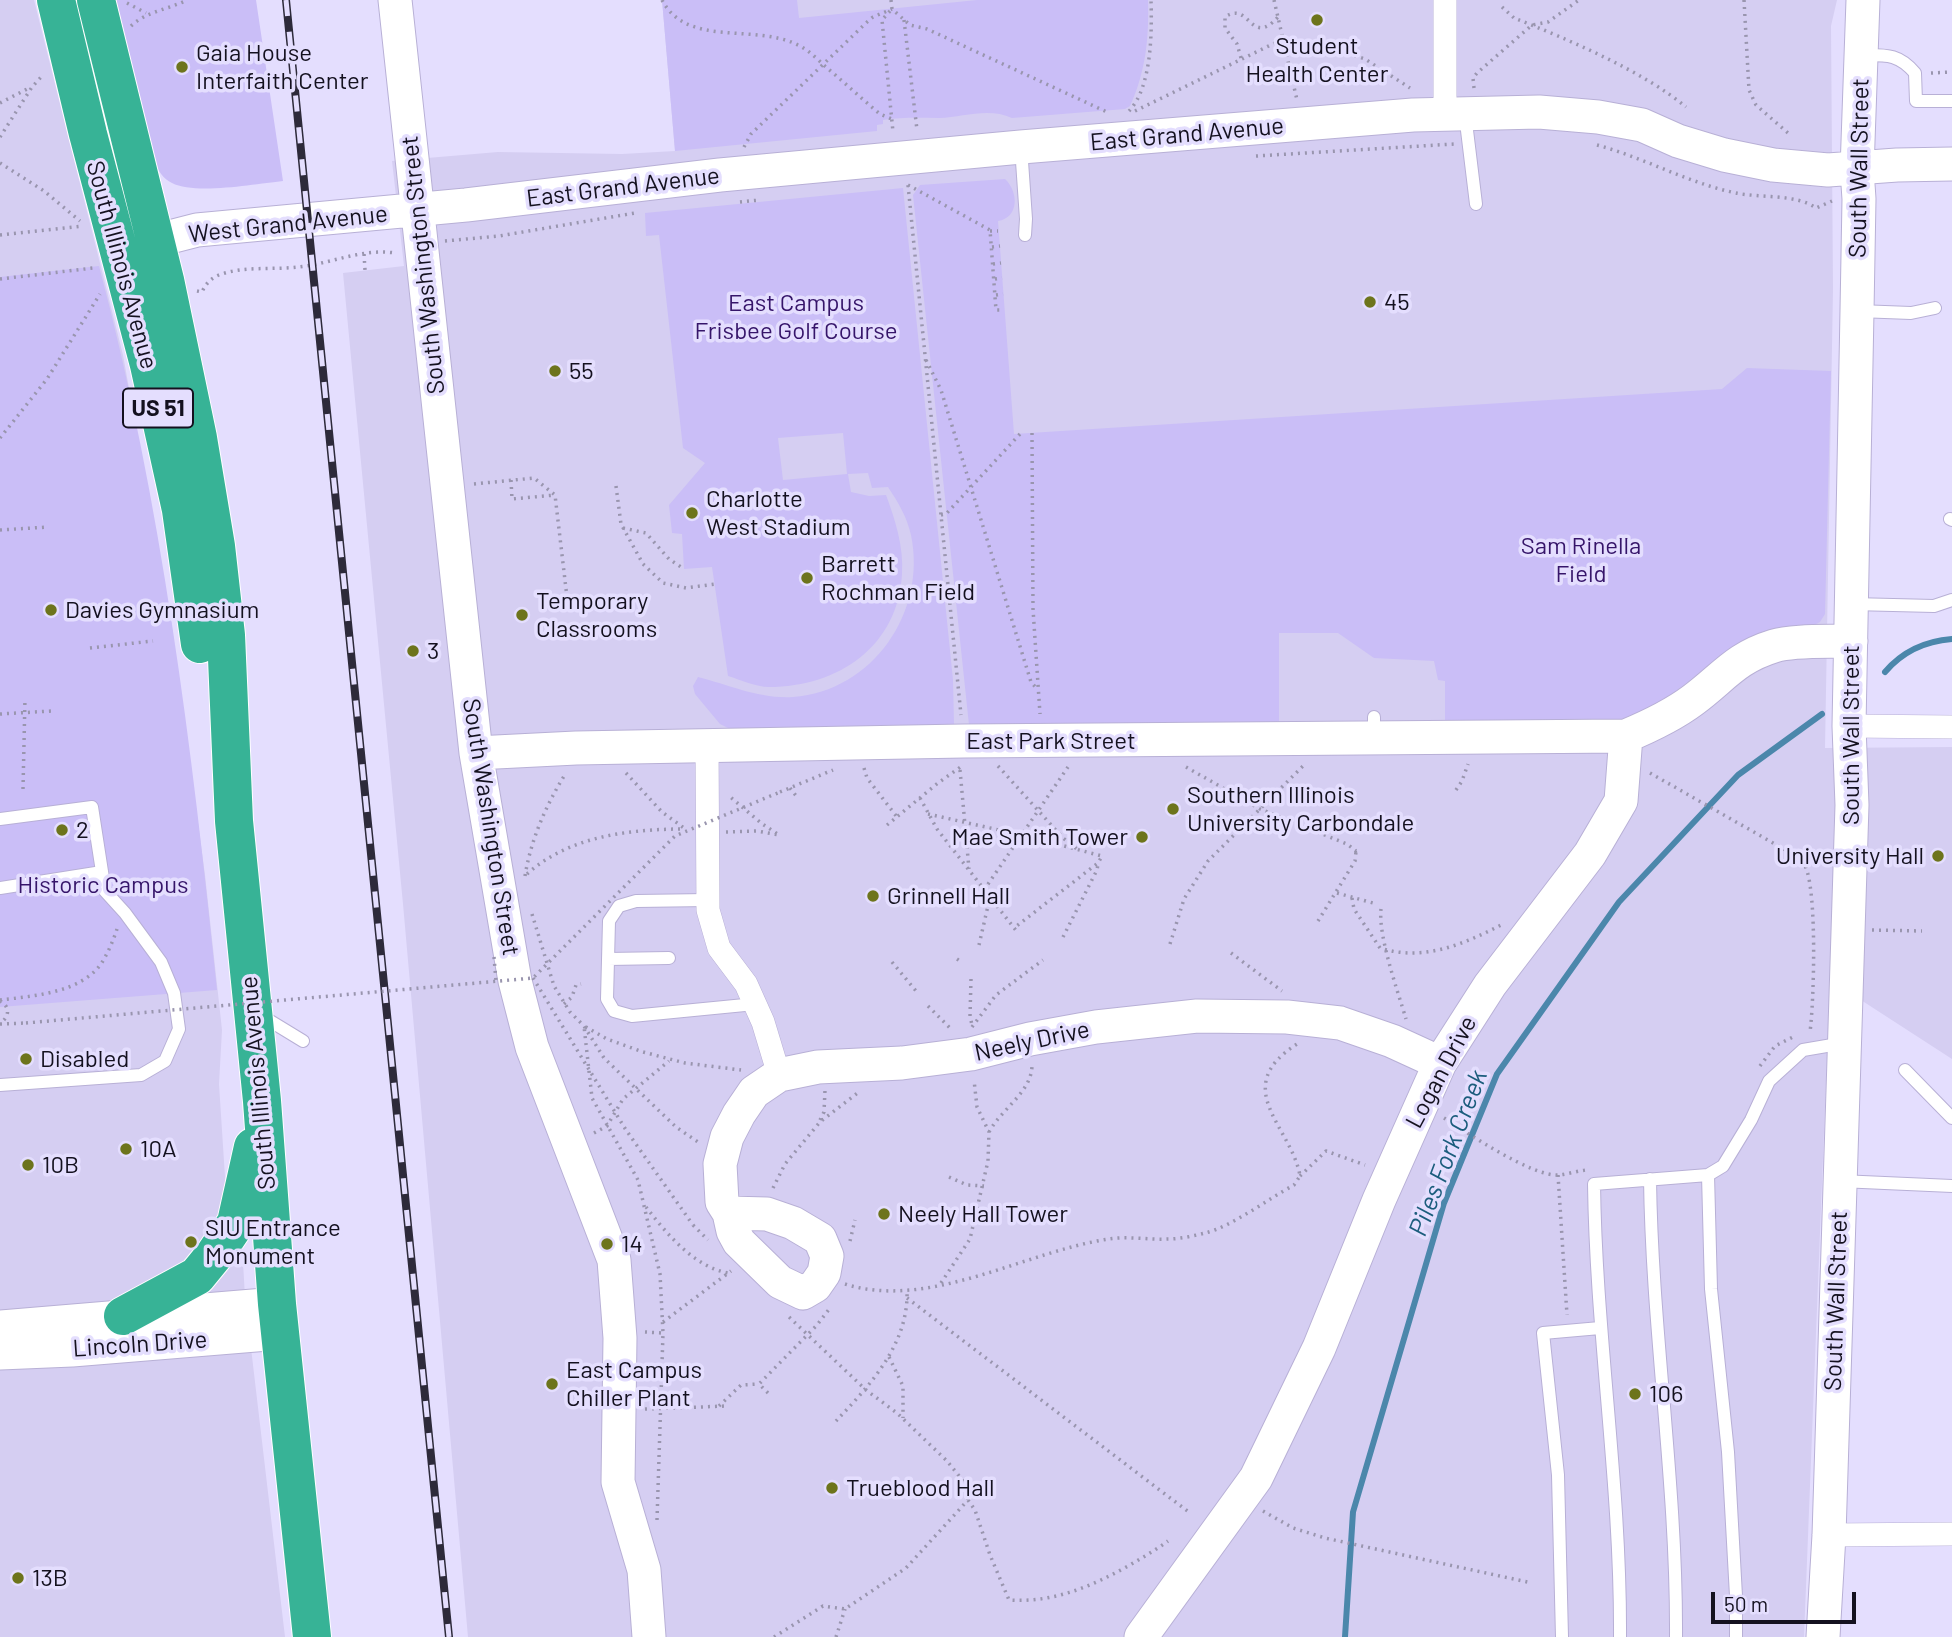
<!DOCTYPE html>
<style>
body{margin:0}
#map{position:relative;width:1952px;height:1637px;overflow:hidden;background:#e4defe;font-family:Barlow,sans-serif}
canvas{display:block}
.scale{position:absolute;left:1711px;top:1592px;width:145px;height:32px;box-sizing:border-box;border:4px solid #14111f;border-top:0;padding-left:9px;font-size:21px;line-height:24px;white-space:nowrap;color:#14111f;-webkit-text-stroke:5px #e4defe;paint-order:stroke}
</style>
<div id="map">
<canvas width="1952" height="1637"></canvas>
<div class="scale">50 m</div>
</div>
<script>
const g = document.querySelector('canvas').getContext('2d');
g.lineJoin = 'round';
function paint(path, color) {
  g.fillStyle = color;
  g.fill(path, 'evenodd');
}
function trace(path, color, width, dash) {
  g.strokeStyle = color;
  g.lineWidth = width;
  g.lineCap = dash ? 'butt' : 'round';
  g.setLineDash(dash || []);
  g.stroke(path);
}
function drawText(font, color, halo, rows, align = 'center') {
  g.font = font + ' Barlow,sans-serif';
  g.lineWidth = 7;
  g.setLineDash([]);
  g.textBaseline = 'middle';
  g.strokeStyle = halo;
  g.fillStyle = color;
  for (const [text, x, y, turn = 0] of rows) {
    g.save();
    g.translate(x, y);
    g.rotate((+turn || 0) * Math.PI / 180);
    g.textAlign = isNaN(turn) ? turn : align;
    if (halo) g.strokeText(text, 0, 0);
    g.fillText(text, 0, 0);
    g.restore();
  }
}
const built = new Path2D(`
 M 0,0 L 34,0 L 123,355 L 171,620 L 205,875 L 222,1030 L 219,1084 L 227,1208 L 242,1245 L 245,1297 L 285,1637 L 0,1637 Z
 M 662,0 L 1837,0 L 1831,26 L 1833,289 L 1825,748 L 1952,747 L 1952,1059 L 1830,980 L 1804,1637 L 468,1637 L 403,904 L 343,273 L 404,266 L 392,161 L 498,152 L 622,154 L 675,151 Z`);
const green = new Path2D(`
 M 108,0 L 256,0 L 283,181 C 255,184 195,195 172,183 C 163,179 159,171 154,163 Z
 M 662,0 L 797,0 L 799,18 L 977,0 L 1148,0 C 1149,38 1146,71 1130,106 L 1125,109 L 1012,118 C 989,107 963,117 939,118 C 920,118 902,117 883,120 L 883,124 L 877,125 L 877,131 L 675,151 Z
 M 1005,179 C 1019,192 1019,218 998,221 L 1014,434 L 1722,389 L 1747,368 L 1831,371 L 1825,614 L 1820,622 L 1805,630 L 1725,653 L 1654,708 L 1615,721 L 1445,725 L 1445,681 L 1438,680 L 1434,661 L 1374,658 L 1338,633 L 1279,633 L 1279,726 L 969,725 L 913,195 L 920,185 Z
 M 903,188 L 953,680 L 954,724 L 888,732 L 744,736 L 720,724 L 695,694 L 693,686 L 698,677 C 730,685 759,699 793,697 C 873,691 927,612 911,535 C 907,517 898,502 888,487 L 872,488 L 868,473 L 848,474 L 851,492 L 869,496 L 886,495 C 895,519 904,547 902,574 C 898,646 839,687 769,687 C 756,687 741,680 728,676 L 712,567 L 684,569 L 682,534 L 672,533 L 669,505 L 705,463 L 683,448 L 659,235 L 646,236 L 645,213 ZM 843,433 L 847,474 L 783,480 L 778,438 Z
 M 99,266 C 162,502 192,747 217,990 L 0,1007 L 0,277 Z`);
const stream = new Path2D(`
 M 1885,672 C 1902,652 1926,641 1952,639
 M 1345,1637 L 1353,1512 L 1444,1203 L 1497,1074 L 1619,902 L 1738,775 L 1822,714`);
const path = new Path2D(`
 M 662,0 C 687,48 754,23 798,45 C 809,50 818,60 827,68 C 845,83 862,99 880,114 L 892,119
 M 891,0 L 892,9 L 910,25 L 927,29 L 1107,112
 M 1274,0 L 1297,100
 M 1744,0 L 1749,90 L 1756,105 L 1788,133
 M 127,3 L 146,13
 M 1502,7 L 1514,18 C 1567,39 1643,71 1686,107
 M 890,11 L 882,20 L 893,132
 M 904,20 L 917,130
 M 131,26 C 147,11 167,10 187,0
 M 1285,47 L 1353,55 L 1365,59 L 1410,88
 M 1241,58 L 1237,44 L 1225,28 L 1225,17 C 1250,0 1250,48 1278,17
 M 1931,73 L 1952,72
 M 1474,88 L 1473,78 L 1477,73 L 1532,25 L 1548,22 L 1579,0
 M 0,103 L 29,88
 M 1129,111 C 1152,87 1152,31 1151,0
 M 1135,111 L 1283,39
 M 0,137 L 32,87 L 42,76
 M 1597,145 C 1645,158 1688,183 1736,193 C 1760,198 1797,194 1816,208 L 1832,201
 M 744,147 L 751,134 L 866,23 L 873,17 L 892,9
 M 1256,156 L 1454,144
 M 0,163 L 44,191 L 80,221
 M 908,185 L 961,715
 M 908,185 L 990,230 L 996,310 L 1004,310
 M 740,202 L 760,200
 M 990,231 L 998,231
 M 0,235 L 83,226
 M 445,241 L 499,236 L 635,213
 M 992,247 L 1000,246
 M 364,254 L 365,270
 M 993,264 L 1001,263
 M 0,279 L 93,268
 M 995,279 L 1002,278
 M 197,291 L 202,292 C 206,283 212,277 222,274 C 245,266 273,270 298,267 C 330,264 362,248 395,253
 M 996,295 L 1003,294
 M 926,360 L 941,390 L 1031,682 L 1037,689
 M 1032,433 L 1033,609 L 1040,714
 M 0,438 L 47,379 L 100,294
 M 511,480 L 512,499 L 555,495
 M 474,484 L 534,478 L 555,495 L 568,606 L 610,601
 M 616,486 L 621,524 L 643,564 L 663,583 L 686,588 L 715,584
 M 941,515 L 946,514 L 1020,434
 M 623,528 L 646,533 L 669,559 L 684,569
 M 0,530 L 48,527
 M 90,648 L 153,641
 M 0,714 L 52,711
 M 998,766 L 1063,838 L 1077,849
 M 1186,767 L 1260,809 L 1347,844 L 1356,851 L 1360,849
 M 864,768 L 867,778 L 897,817
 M 960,770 L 969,869
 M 626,773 L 662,812 L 684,828
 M 1650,773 L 1796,856 C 1800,860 1804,863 1806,868 C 1817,896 1814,1001 1810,1032
 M 790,788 L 797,797
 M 23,789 L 25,698
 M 1456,790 L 1462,781 L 1468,764
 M 780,792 L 833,770
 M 920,798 L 937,829 L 1018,933
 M 928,814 L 1030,837 L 1102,856 L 1098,863 L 1014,928
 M 887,825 L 938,783 L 962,766
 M 726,832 L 757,831 L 779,835 L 761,823 L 728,795
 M 527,874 C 569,836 630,829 685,829
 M 525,876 C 531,839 546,805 566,773
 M 984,890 L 1068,767
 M 1337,893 L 1373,903
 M 1352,898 L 1354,909 L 1380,948 C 1424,962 1464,944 1503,924
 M 1381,909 C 1378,936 1398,992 1406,1019
 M 532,914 L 554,986 L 570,1012 L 584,1026 L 604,1058 L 676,1127 L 701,1144
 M 1318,921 L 1355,861 L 1356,851
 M 1872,930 L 1922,931
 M 1063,937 L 1097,870 L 1098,864
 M 1170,944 L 1184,899 L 1208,861 L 1305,764
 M 979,945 L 990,897
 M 1231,953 L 1282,991
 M 957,959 L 960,961
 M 892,962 L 916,991
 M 971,979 L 970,1016 L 972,1025
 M 0,1000 C 33,996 80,993 101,964 C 108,953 113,941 117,929
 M 0,1001 C 10,1006 10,1017 0,1023
 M 564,1004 L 572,997 L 576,985 L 581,984
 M 928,1006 L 952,1030
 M 0,1024 L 26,1023
 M 972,1027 L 996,995 L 1043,960
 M 1760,1066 L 1775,1046 L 1793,1037
 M 1444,1118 C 1468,1133 1532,1177 1559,1175 C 1568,1174 1577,1171 1586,1170
 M 820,1120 L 824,1112 L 825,1090
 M 989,1132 C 1002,1108 1032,1092 1032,1065
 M 594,1133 L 607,1126 L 623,1099 L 669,1061
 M 1558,1175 L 1567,1315
 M 1300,1176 L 1326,1151 L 1365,1165
 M 949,1177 L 967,1185 L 984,1186
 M 773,1188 L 785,1164 L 820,1122 L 860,1091
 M 646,1207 C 667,1234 693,1266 728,1273
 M 693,1225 L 708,1240
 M 850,1241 L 855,1220
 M 941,1283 L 970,1239 L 988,1161 L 989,1132 L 977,1107 L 974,1080
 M 845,1284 C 929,1311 1026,1251 1109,1239 C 1128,1236 1149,1240 1168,1239 C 1180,1239 1193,1236 1205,1233 C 1231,1227 1268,1199 1294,1185 L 1300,1176 C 1292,1127 1228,1088 1297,1044
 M 907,1298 L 1190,1513
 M 663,1322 L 731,1271
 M 645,1332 L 663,1333
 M 889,1357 L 903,1386 L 903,1418
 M 768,1393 L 759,1384 L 817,1325 L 830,1308
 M 719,1406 L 741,1385 L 759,1384
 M 645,1409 L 727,1406
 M 836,1421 C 870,1385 909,1344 907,1290
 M 968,1500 L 975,1510 L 990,1555 L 1009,1600 C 1054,1603 1092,1586 1130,1565 C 1143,1557 1156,1550 1168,1541
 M 1263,1511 L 1293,1528 L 1325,1538 L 1532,1583
 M 657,1520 L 663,1333 L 660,1274 L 638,1180 L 592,1098 L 584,1026 L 607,1039 L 643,1052 L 685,1063 L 741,1070
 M 774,1637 L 823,1606 L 845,1609 L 906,1568 L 968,1500 L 968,1487 L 947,1461 L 897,1413 L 866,1390 L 789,1317
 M 836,1637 L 845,1609`);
const lane = new Path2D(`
 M 1863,55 C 1887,55 1899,54 1915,73 L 1916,101 L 1952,101
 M 1465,114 L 1476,204
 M 1021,147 L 1026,219 L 1025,235
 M 1858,311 L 1911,313 L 1935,308
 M 1950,519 L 1952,520
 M 1852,604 L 1934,606 L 1952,600
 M 1374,717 L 1374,738
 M 0,819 L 92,807 L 105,891 L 125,913 L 161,962 L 174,993 L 179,1029 L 165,1061 L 141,1075 L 0,1085
 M 0,888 L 102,872
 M 708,900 L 636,901 L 619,906 L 609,921 L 607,999 L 614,1011 L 632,1016 L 755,1004
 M 608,959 L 669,958
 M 262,1016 L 303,1041
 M 1905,1070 L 1952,1118
 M 1708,1175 L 1711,1289 L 1728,1452 L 1736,1596 L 1736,1637
 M 1650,1179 C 1652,1332 1677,1484 1676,1637
 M 1840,1181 L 1952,1186
 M 1562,1637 L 1558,1475 L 1543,1333 L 1600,1328
 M 1620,1637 C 1621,1486 1596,1336 1594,1184 L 1708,1175 L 1723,1166 L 1751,1120 L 1769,1081 L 1803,1050 L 1844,1043`);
const street = new Path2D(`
 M 1445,0 L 1445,114
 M 1849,726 L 1952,727
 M 707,746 L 708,910 L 719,948 L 746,984 L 763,1022 L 779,1075
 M 1829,1535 L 1952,1534`);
const secondary = new Path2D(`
 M 395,0 L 476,753 L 515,981 L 532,1047 L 614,1260 L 620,1338 L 618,1482 L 644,1570 L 649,1637
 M 131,247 L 197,230 L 466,205 L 720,175 L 1021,147 L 1413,115 L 1539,112 L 1598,117 L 1642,125 L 1678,141 L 1724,155 L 1773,165 L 1828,170 L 1897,165 L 1952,164
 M 476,753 L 576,748 L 964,741 L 1626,736
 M 729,1213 L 767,1214 L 793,1223 L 820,1239 L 827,1256 L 824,1273 L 815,1286 L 803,1293 L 780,1282 L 739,1242 L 733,1231 L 729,1213 L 722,1202 L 720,1164 L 727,1137 L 739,1114 L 754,1092 L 779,1075 L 818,1067 L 902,1063 L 971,1054 L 1030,1039 L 1096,1027 L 1197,1016 L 1287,1017 L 1340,1023 L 1392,1041 L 1440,1063
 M 0,1327 L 277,1304
 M 0,1353 L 72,1350 L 280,1333
 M 1141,1637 L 1256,1478 L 1319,1348 L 1379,1200 L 1440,1063 L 1490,985 L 1590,854 L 1621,801 L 1626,736 C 1650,726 1673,715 1693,700 C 1724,677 1735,658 1774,646 C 1793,640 1830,642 1851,641
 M 1823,1637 L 1829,1535 L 1852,805 L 1849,726 L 1857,311 L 1859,199 L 1857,170 L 1863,0`);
const highway = new Path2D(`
 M 56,0 L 88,134 L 149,365 L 181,510 L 200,644
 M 96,0 L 165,280 L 198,438 L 216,546 L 226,635 L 234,821 L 262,1101 L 277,1304 L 312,1637
 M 123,1316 L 197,1276 L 215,1254 L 236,1223 L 253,1147`);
const rail = new Path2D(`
 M 286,0 L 449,1637`);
const pathBridge = new Path2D(`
 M 494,957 L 496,981
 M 533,978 L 626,1130 L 693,1225
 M 26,1023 L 533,978 L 675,836 L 780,792`);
const markers = [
 [1317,20,7,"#6d741c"],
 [182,67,7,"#6d741c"],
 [1370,302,7,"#6d741c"],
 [555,371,7,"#6d741c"],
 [692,513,7,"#6d741c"],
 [807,578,7,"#6d741c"],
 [51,610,7,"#6d741c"],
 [522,615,7,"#6d741c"],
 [413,651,7,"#6d741c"],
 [1173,809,7,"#6d741c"],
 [62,830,7,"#6d741c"],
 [1142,837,7,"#6d741c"],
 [1938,856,7,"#6d741c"],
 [873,896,7,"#6d741c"],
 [26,1059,7,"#6d741c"],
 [126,1149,7,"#6d741c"],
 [28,1165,7,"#6d741c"],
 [884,1214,7,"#6d741c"],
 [191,1242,7,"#6d741c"],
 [607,1244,7,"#6d741c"],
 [552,1384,7,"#6d741c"],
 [1635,1394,7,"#6d741c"],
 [832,1488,7,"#6d741c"],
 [18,1578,7,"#6d741c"]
];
const shields = [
 [158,408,70]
];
const shieldNames = [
 ["US 51",158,408]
];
const poiNames = [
 ["Student",1317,46,"center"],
 ["Health Center",1317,74,"center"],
 ["Gaia House",196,53],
 ["Interfaith Center",196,81],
 ["45",1384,302],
 ["55",569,371],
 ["Charlotte",706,499],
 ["West Stadium",706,527],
 ["Barrett",821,564],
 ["Rochman Field",821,592],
 ["Temporary",536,601],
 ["Classrooms",536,629],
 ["Davies Gymnasium",65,610],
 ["3",427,651],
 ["Southern Illinois",1187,795],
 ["University Carbondale",1187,823],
 ["2",76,830],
 ["Mae Smith Tower",1128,837,"right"],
 ["University Hall",1924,856,"right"],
 ["Grinnell Hall",887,896],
 ["Disabled",40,1059],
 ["10A",140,1149],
 ["10B",42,1165],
 ["Neely Hall Tower",898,1214],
 ["SIU Entrance",205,1228],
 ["Monument",205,1256],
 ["14",621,1244],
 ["East Campus",566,1370],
 ["Chiller Plant",566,1398],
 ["106",1649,1394],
 ["Trueblood Hall",846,1488],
 ["13B",32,1578]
];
const streetNames = [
 ["East Grand Avenue",1187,134,-5],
 ["South Wall Street",1859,168,-89],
 ["East Grand Avenue",623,187,-7],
 ["West Grand Avenue",288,224,-6],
 ["South Illinois Avenue",122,265,75],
 ["South Washington Street",423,265,-96],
 ["South Wall Street",1851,735,-90],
 ["East Park Street",1051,741],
 ["South Washington Street",491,827,81],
 ["Neely Drive",1032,1041,-12],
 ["Logan Drive",1441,1072,-62],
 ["South Illinois Avenue",258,1083,-95],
 ["South Wall Street",1836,1301,-88],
 ["Lincoln Drive",140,1344,-4]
];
const parkNames = [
 ["East Campus",796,303],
 ["Frisbee Golf Course",796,331],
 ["Sam Rinella",1581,546],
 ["Field",1581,574],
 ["Historic Campus",103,885]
];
const waterNames = [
 ["Piles Fork Creek",1448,1153,-69]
];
paint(built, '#d5cef2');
paint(green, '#cabef7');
trace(stream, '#4b87ab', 6);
trace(lane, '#b8b0d6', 14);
trace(street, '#b8b0d6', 24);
trace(secondary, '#b8b0d6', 35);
trace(highway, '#fff', 40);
trace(path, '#9995ae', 3.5, [2, 5]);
trace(lane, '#fff', 12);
trace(street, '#fff', 23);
trace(secondary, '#fff', 33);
trace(highway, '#37b396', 38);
trace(rail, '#2d2a3a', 8);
trace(rail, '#e4defe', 5, [16]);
trace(pathBridge, '#9995ae', 3.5, [2, 5]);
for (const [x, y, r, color] of markers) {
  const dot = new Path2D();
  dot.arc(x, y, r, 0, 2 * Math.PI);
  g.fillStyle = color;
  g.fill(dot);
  trace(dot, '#e4defe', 2.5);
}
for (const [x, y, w] of shields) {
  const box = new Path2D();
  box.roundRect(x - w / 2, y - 19.5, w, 39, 5);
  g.fillStyle = '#e4defe';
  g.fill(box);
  trace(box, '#14111f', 2);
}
drawText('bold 23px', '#14111f', null, shieldNames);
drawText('24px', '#14111f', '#e4defe', poiNames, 'left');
drawText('24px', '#14111f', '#e4defe', streetNames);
drawText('24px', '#36156a', '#e4defe', parkNames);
drawText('italic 26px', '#1c5d7d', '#e4defe', waterNames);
</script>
